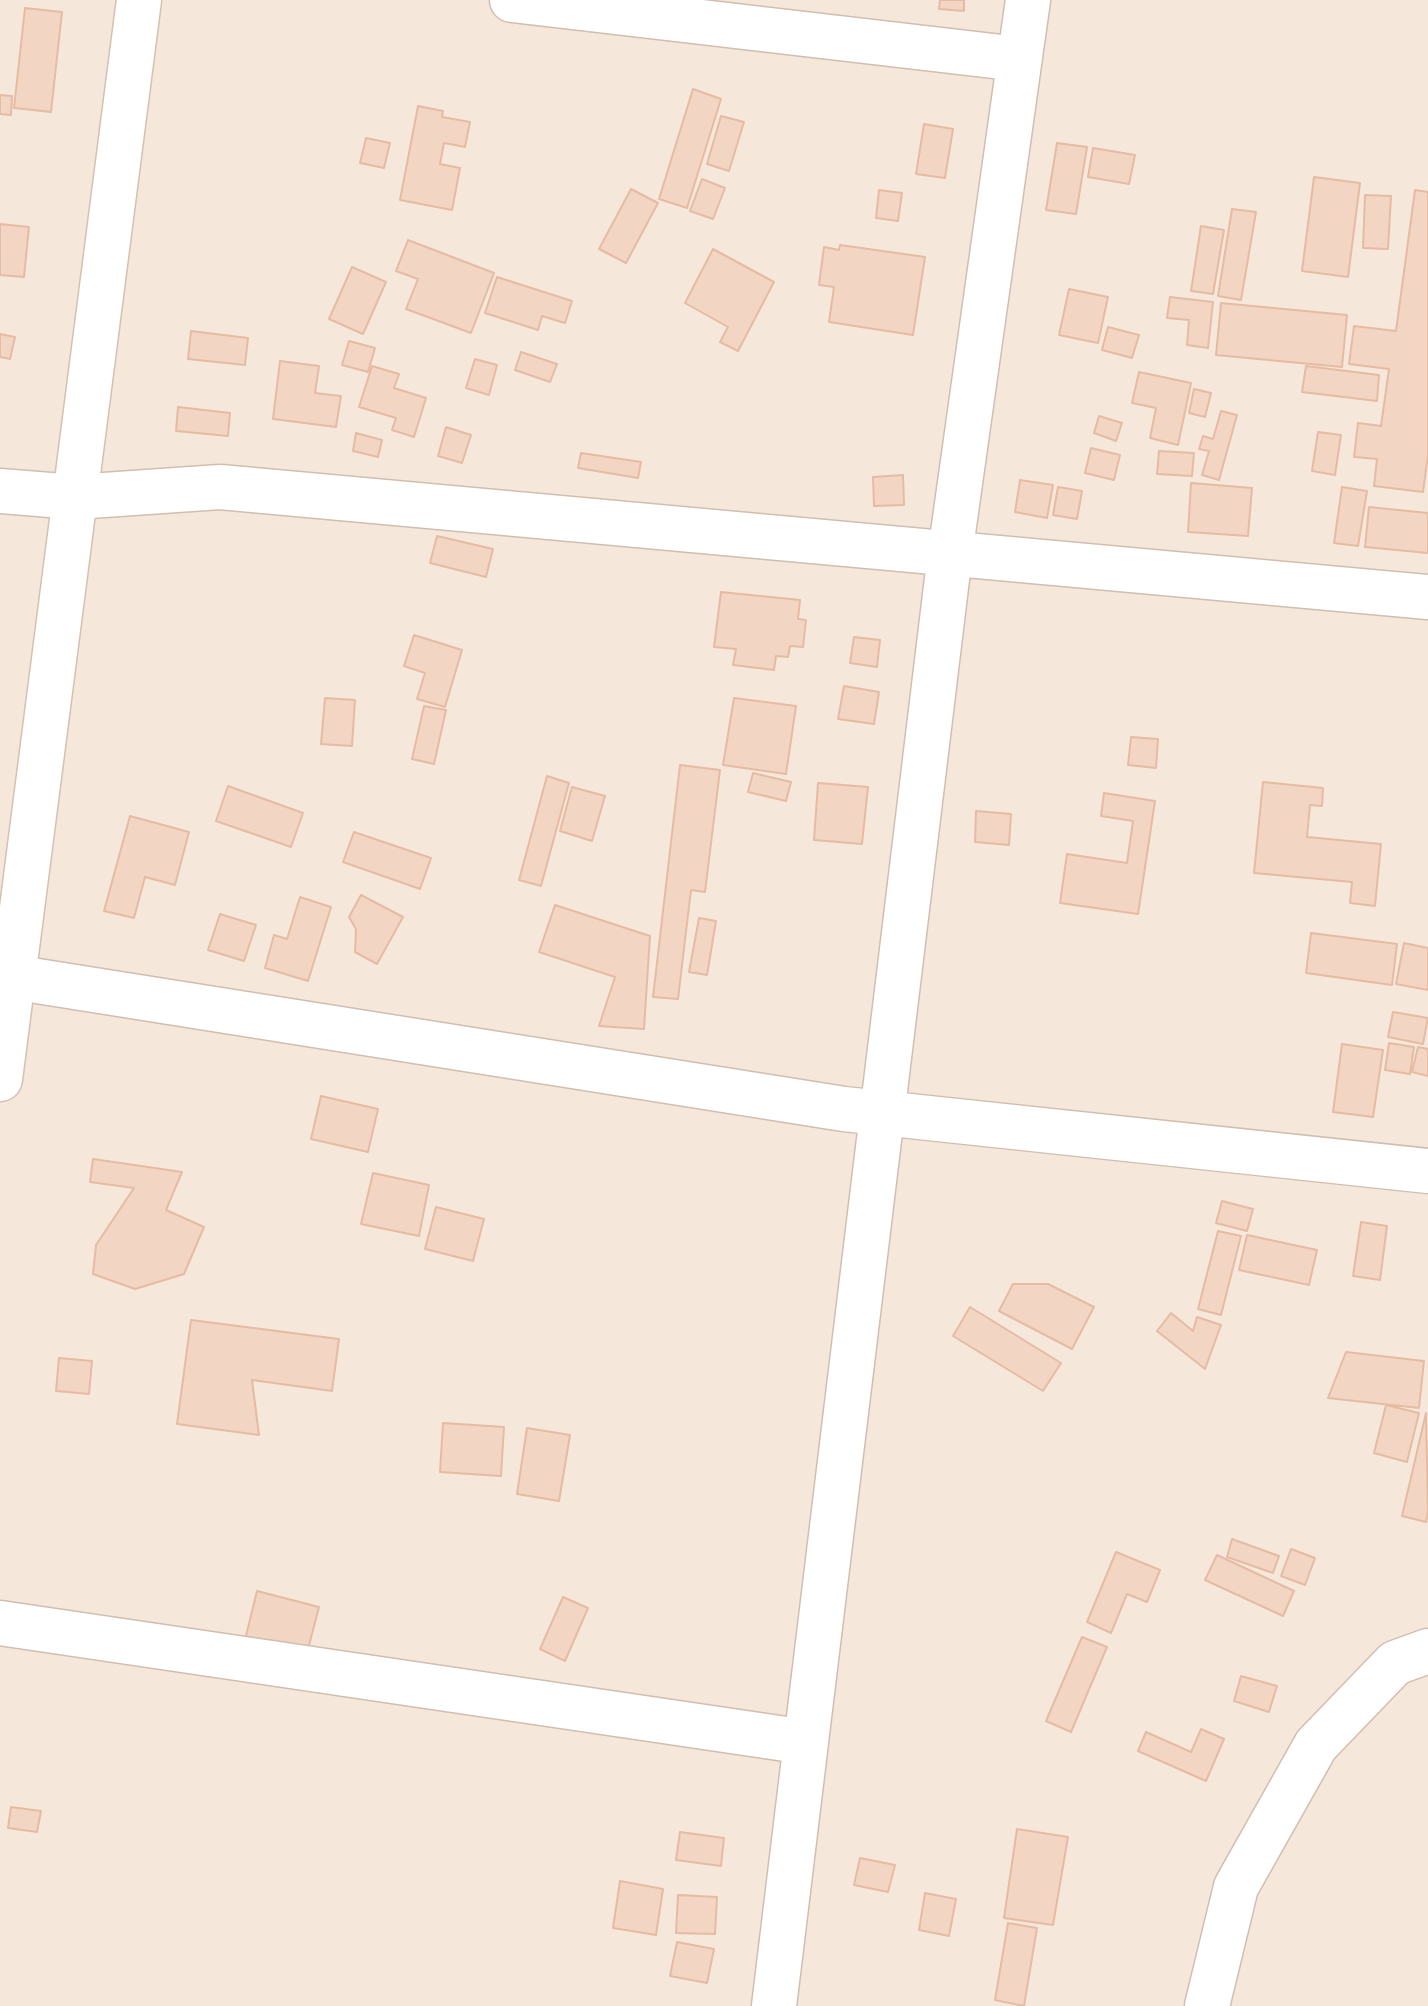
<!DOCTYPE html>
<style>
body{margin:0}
canvas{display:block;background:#fdf6ec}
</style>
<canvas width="1428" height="2006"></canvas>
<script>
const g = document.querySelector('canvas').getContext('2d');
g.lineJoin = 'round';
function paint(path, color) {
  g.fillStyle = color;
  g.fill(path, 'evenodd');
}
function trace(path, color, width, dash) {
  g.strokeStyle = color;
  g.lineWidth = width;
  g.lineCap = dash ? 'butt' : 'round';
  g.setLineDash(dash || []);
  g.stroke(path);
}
const residential = new Path2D(`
 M 0,0 L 1428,0 L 1428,2006 L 0,2006 Z`);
const building = new Path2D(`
 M 940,0 L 964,0 L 964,11 L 939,9 Z
 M 25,8 L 62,12 L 51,112 L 14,108 Z
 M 693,89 L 721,99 L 687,208 L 659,199 Z
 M 0,95 L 12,96 L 11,115 L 0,114 Z
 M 418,106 L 443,111 L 442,117 L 470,122 L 465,147 L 444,143 L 440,164 L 460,168 L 452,210 L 400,200 Z
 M 721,116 L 744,122 L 729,171 L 707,164 Z
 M 924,124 L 953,129 L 945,178 L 916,174 Z
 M 366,138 L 390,143 L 384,168 L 360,163 Z
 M 1057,143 L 1087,147 L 1076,214 L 1046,210 Z
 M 1093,148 L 1135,155 L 1129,184 L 1088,177 Z
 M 1314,177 L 1360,183 L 1348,277 L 1302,271 Z
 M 702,179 L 725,188 L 713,219 L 690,211 Z
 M 631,189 L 658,203 L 626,263 L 599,249 Z
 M 879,190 L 902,193 L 898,221 L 876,218 Z
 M 1415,190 L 1428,192 L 1428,455 L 1423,492 L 1374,486 L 1377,459 L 1354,457 L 1358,423 L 1381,426 L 1389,369 L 1349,364 L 1354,326 L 1396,331 Z
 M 1365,195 L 1391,196 L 1388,249 L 1363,248 Z
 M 1232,209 L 1256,212 L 1241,300 L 1218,296 Z
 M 0,224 L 29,227 L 24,277 L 0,275 Z
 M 1201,226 L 1224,230 L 1213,294 L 1191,291 Z
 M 408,240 L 494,273 L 471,333 L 406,309 L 418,279 L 396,271 Z
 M 840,245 L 925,257 L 913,335 L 829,322 L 834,287 L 819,285 L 824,247 L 839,250 Z
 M 713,249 L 774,282 L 738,351 L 720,342 L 728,327 L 685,303 Z
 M 352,267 L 386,282 L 363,334 L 329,319 Z
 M 497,277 L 572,301 L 565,323 L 542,316 L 538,330 L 485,313 Z
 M 1069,289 L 1108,297 L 1098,343 L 1059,335 Z
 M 1170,297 L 1213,302 L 1208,348 L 1187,345 L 1189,320 L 1167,318 Z
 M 1221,303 L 1347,315 L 1342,367 L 1216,355 Z
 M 1108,327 L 1139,335 L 1132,358 L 1102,350 Z
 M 191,331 L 248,338 L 245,365 L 188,359 Z
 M 0,334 L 15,337 L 10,359 L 0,357 Z
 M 349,341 L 375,348 L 368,372 L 342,365 Z
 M 521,352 L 557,364 L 550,382 L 515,370 Z
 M 475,359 L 497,365 L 489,395 L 466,388 Z
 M 280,361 L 319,366 L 315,393 L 341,396 L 336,427 L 273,419 Z
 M 372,366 L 399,374 L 394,388 L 426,398 L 414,437 L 392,430 L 396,418 L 359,407 Z
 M 1306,366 L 1379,375 L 1377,401 L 1302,392 Z
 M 1139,372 L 1191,383 L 1178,445 L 1150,438 L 1156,408 L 1132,403 Z
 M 1194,389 L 1211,393 L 1205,417 L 1189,413 Z
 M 178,407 L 230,413 L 228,436 L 176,431 Z
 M 1221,411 L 1237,415 L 1219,480 L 1202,475 L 1209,451 L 1199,449 L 1203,436 L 1213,439 Z
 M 1099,416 L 1122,423 L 1116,441 L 1094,433 Z
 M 446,427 L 471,435 L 462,463 L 438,456 Z
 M 1318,432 L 1341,435 L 1335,475 L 1312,471 Z
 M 356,433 L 382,440 L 378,457 L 353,451 Z
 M 1091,448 L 1120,455 L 1114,480 L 1085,473 Z
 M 1159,451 L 1194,453 L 1192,476 L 1157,474 Z
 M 581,453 L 641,462 L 638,478 L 578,468 Z
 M 903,475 L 904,505 L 874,506 L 873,477 Z
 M 1020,480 L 1053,485 L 1047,518 L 1015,512 Z
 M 1191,483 L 1252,488 L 1248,536 L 1188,532 Z
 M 1058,487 L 1082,491 L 1077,519 L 1053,515 Z
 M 1342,487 L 1367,491 L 1358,546 L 1334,543 Z
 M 1369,507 L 1428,513 L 1428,553 L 1365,547 Z
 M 437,536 L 493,549 L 486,577 L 430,563 Z
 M 721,592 L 800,600 L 798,619 L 806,620 L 803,647 L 790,646 L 788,657 L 776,656 L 774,670 L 733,665 L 736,649 L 714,647 Z
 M 414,635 L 462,650 L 445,707 L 417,699 L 425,673 L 404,666 Z
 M 854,637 L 880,640 L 877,667 L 850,663 Z
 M 844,686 L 879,692 L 874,724 L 838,719 Z
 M 325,698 L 355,700 L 352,746 L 321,744 Z
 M 734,698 L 796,706 L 786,774 L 723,765 Z
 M 424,706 L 446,710 L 434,764 L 412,759 Z
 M 1131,737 L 1158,739 L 1156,768 L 1128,765 Z
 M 680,765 L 720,770 L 705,892 L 691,890 L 678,999 L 653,997 Z
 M 753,773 L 791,782 L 786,801 L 748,792 Z
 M 547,776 L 569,783 L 541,886 L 519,880 Z
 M 1263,782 L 1323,788 L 1322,806 L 1310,805 L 1307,837 L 1381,844 L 1375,906 L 1350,903 L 1352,882 L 1254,873 Z
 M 818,783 L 868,787 L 862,844 L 814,840 Z
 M 228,786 L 303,813 L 291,847 L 216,821 Z
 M 572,787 L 605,796 L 592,841 L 560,831 Z
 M 1104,793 L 1155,801 L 1138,914 L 1060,903 L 1067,854 L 1127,863 L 1133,821 L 1101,816 Z
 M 976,811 L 1011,814 L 1009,845 L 975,842 Z
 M 130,816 L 189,832 L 175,885 L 145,877 L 134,918 L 104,911 Z
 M 354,832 L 431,858 L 420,889 L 343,862 Z
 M 361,895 L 403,917 L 377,964 L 355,952 L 356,929 L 349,917 Z
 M 300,897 L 331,907 L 308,981 L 265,968 L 274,935 L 287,939 Z
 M 555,905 L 650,936 L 644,1029 L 599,1026 L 615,977 L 539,952 Z
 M 220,914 L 256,925 L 244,961 L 208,950 Z
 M 699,918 L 716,921 L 707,975 L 689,972 Z
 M 1311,933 L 1397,944 L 1392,985 L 1306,973 Z
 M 1404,943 L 1428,948 L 1428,990 L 1396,984 Z
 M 1393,1012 L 1428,1018 L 1423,1044 L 1388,1037 Z
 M 1389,1043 L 1414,1047 L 1410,1074 L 1385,1070 Z
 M 1342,1044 L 1383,1050 L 1373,1117 L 1333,1112 Z
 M 1418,1047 L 1428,1049 L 1428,1076 L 1412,1072 Z
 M 321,1096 L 378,1109 L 368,1152 L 311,1139 Z
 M 93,1159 L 182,1172 L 166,1210 L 204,1227 L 184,1274 L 135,1289 L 93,1274 L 96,1245 L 134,1188 L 90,1182 Z
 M 373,1173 L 429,1185 L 419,1236 L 361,1224 Z
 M 1222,1201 L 1253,1209 L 1247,1231 L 1216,1223 Z
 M 436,1207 L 484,1219 L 473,1261 L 425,1249 Z
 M 1361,1222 L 1387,1226 L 1380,1280 L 1353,1276 Z
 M 1218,1231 L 1241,1236 L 1221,1315 L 1198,1309 Z
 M 1247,1235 L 1317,1250 L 1309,1285 L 1239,1270 Z
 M 1013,1284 L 1048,1284 L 1094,1307 L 1072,1349 L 999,1311 Z
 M 970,1307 L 1061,1363 L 1043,1391 L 953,1336 Z
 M 1171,1313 L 1193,1331 L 1197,1317 L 1221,1325 L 1205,1369 L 1157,1331 Z
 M 191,1320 L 339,1339 L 332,1391 L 252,1380 L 259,1435 L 177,1424 Z
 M 1346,1352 L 1424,1361 L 1419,1408 L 1328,1398 Z
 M 59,1358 L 92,1361 L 89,1394 L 56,1391 Z
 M 1386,1405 L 1419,1413 L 1407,1462 L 1374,1453 Z
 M 1426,1413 L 1428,1512 L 1426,1522 L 1402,1516 Z
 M 443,1423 L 504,1427 L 501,1476 L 440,1472 Z
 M 527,1428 L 570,1435 L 559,1501 L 517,1494 Z
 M 1232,1539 L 1279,1556 L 1273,1573 L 1227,1557 Z
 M 1291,1549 L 1315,1558 L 1305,1585 L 1281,1576 Z
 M 1116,1552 L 1160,1570 L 1147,1602 L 1127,1594 L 1111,1633 L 1087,1622 Z
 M 1217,1555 L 1294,1591 L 1283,1616 L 1205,1580 Z
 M 257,1591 L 319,1607 L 307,1653 L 246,1636 Z
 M 563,1597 L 588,1608 L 565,1661 L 540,1649 Z
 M 1082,1637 L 1107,1647 L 1071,1732 L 1046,1721 Z
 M 1241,1676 L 1277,1686 L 1269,1712 L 1234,1701 Z
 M 1201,1729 L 1224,1739 L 1206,1781 L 1138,1751 L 1146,1732 L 1191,1752 Z
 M 11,1807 L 41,1811 L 37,1832 L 8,1828 Z
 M 1017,1829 L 1068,1837 L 1053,1925 L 1004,1918 Z
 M 680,1832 L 724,1838 L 721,1866 L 676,1860 Z
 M 860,1858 L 895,1865 L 888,1892 L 854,1885 Z
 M 620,1881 L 663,1889 L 656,1935 L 613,1928 Z
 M 925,1893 L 956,1899 L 949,1936 L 919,1930 Z
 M 678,1895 L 717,1897 L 715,1934 L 676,1933 Z
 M 1008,1923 L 1037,1928 L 1024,2006 L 995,2000 Z
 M 677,1942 L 714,1949 L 707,1983 L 670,1976 Z`);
const minor = new Path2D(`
 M 512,0 L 1019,59
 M 0,491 L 75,497 L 220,487 L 1428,597
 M 12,977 L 844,1109 L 1428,1171
 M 0,1623 L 806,1742
 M 774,2006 L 950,554 L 1028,0
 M 1207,2006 L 1236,1887 L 1316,1745 L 1395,1663 L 1428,1651`);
const secondary = new Path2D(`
 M 0,1079 L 139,0`);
paint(residential, '#f5e8da');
paint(building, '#f3d5c3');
trace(building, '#e6bba3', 2);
trace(minor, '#d1beb0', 47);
trace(secondary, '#d6c0b0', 47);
trace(minor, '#fff', 44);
trace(secondary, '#fff', 44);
</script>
